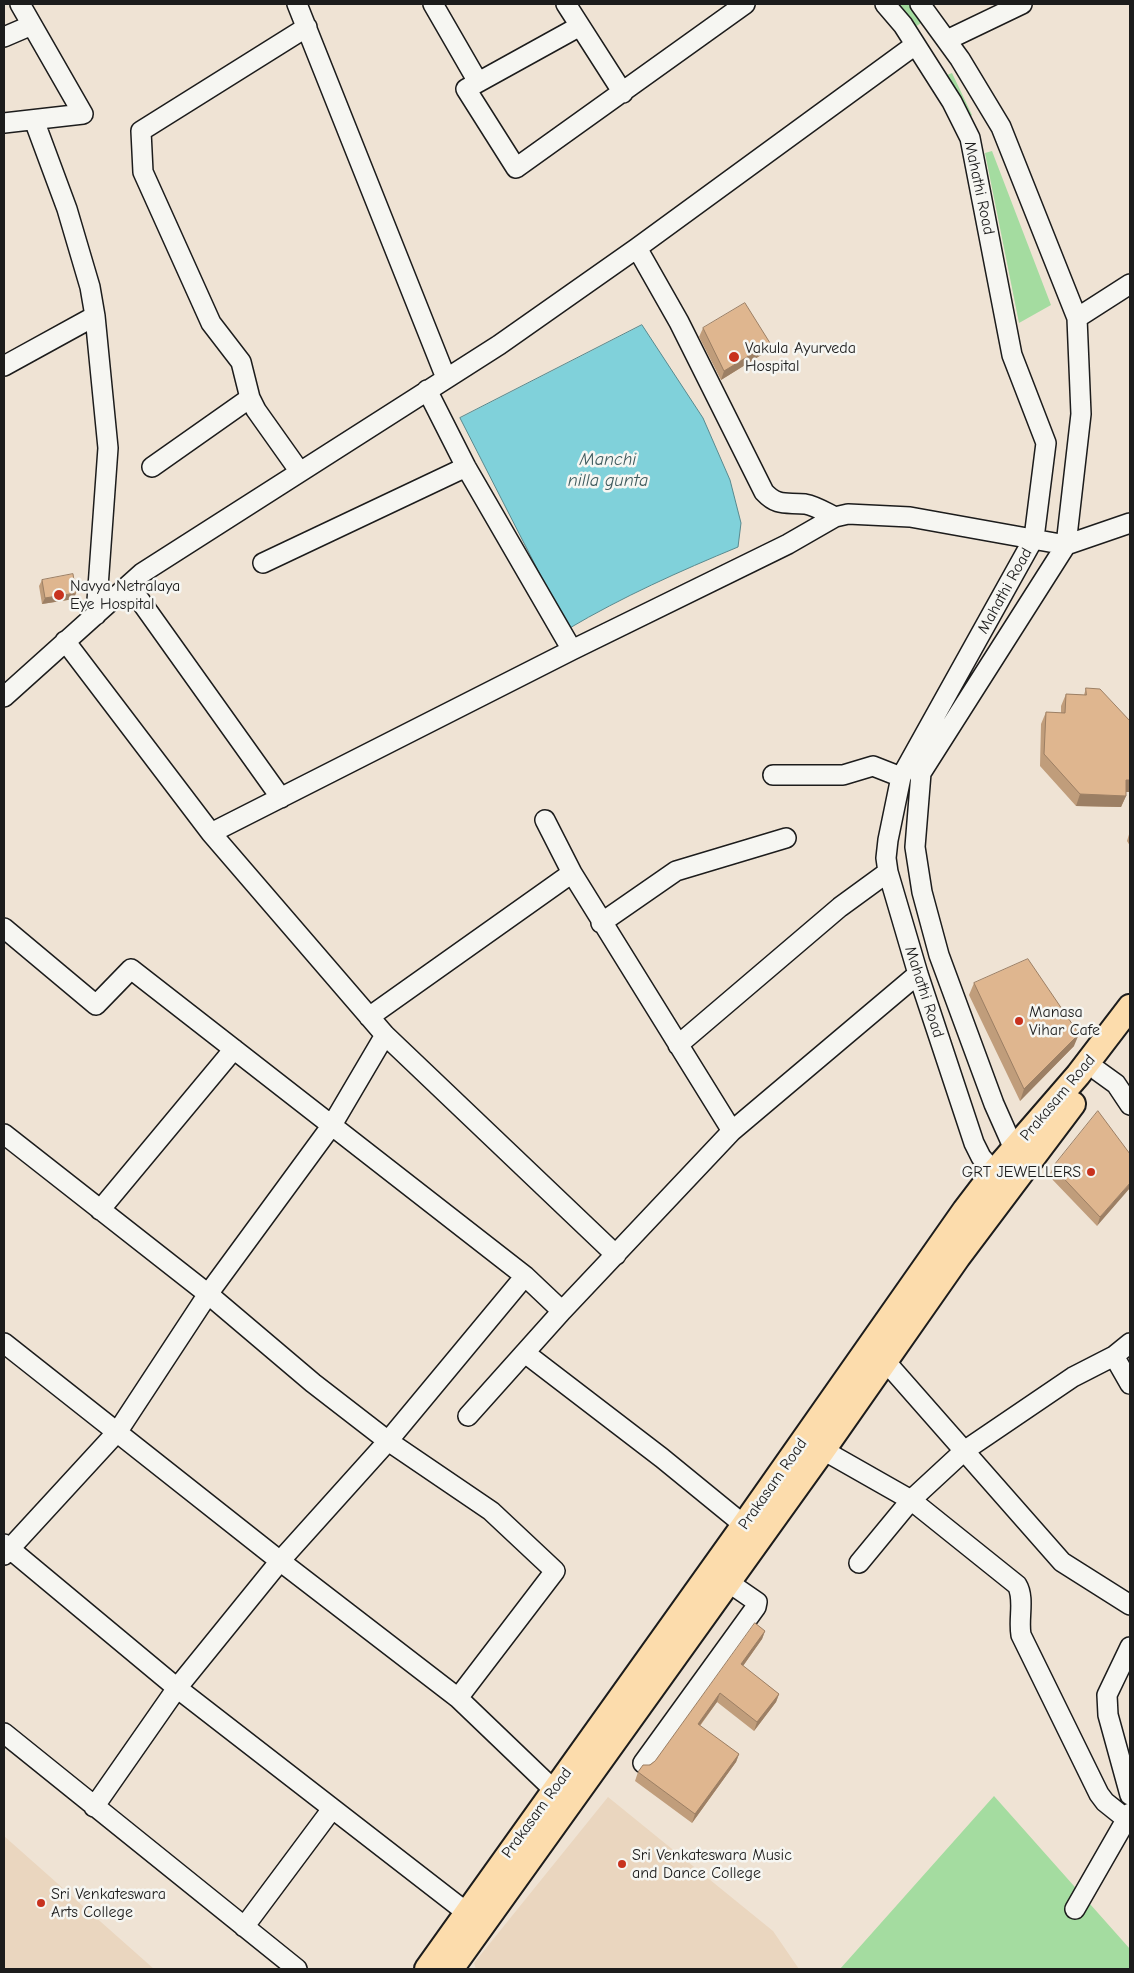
<!DOCTYPE html>
<style>
body{margin:0}
#map{position:relative;width:1134px;height:1973px;overflow:hidden;background:#efe3d4;font-family:"Comic Neue",sans-serif}
canvas{display:block}
.frame{position:absolute;inset:0;border:5px solid #1c1c1c;pointer-events:none}
</style>
<div id="map">
<canvas width="1134" height="1973"></canvas>
<div class="frame"></div>
</div>
<script>
const g = document.querySelector('canvas').getContext('2d');
g.lineJoin = 'round';
function paint(path, color) {
  g.fillStyle = color;
  g.fill(path, 'evenodd');
}
function trace(path, color, width, dash) {
  g.strokeStyle = color;
  g.lineWidth = width;
  g.lineCap = dash ? 'butt' : 'round';
  g.setLineDash(dash || []);
  g.stroke(path);
}
function drawText(font, color, halo, rows, align = 'center') {
  g.font = font + ' "Comic Neue",sans-serif';
  g.lineWidth = 5;
  g.setLineDash([]);
  g.textBaseline = 'middle';
  g.strokeStyle = halo;
  g.fillStyle = color;
  for (const [text, x, y, turn = 0] of rows) {
    g.save();
    g.translate(x, y);
    g.rotate((+turn || 0) * Math.PI / 180);
    g.textAlign = isNaN(turn) ? turn : align;
    if (halo) g.strokeText(text, 0, 0);
    g.fillText(text, 0, 0);
    g.restore();
  }
}
const built = new Path2D(`
 M 608,1797 L 773,1931 L 799,1969 L 476,1969 L 474,1963 Z
 M 4,1836 L 154,1969 L 4,1969 Z`);
const green = new Path2D(`
 M 898,4 L 908,4 L 924,21 L 915,27 Z
 M 952,73 L 972,115 L 971,116 L 945,76 Z
 M 992,151 L 1051,305 L 1019,323 L 985,153 Z
 M 994,1796 L 1130,1949 L 1130,1969 L 840,1969 Z`);
const water = new Path2D(`
 M 642,325 L 703,418 L 730,480 L 741,523 L 738,547 C 680,571 622,597 568,629 L 460,418 Z`);
const minor = new Path2D(`
 M 297,4 L 446,378
 M 433,4 L 478,82
 M 566,4 L 623,93
 M 885,4 L 903,25 L 952,102 L 970,138 L 1012,355 L 1046,443 L 1034,538 L 901,777 L 888,840 L 886,858 L 888,872 L 918,974 L 974,1143 L 981,1157 L 1003,1182
 M 920,4 L 960,59 L 1001,127 L 1077,318 L 1081,414 L 1066,545 L 921,773 L 915,847 L 922,892 L 939,955 L 994,1104 L 1010,1140 L 1024,1157
 M 580,26 L 466,89 L 516,168 L 745,4
 M 4,37 L 32,25
 M 947,40 L 1022,4
 M 34,120 L 67,209 L 90,287 L 95,316 L 108,448 L 96,615
 M 4,123 L 83,114 L 20,4
 M 637,248 L 679,322 L 764,492 C 778,507 786,502 805,504 C 816,506 825,512 835,517
 M 1077,318 L 1130,284
 M 4,366 L 95,316
 M 427,390 L 466,467 L 572,650
 M 152,467 L 250,398
 M 300,472 L 256,410 L 250,398 L 241,362 L 211,323 L 143,172 L 141,131 L 307,27
 M 263,563 L 466,467
 M 129,585 L 281,798
 M 65,641 L 211,833 L 385,1035 L 616,1255
 M 4,697 L 142,573 L 499,345 L 637,248 L 915,45
 M 773,775 L 843,775 L 873,766 L 901,777
 M 211,833 L 572,650 L 788,544 L 835,517 L 848,514 L 910,517 L 1066,545 L 1130,523
 M 572,873 L 732,1131
 M 601,923 L 676,871 L 786,838
 M 4,928 L 96,1005 L 131,969 L 525,1276 L 562,1311
 M 369,1017 L 572,873 L 545,820
 M 678,1045 L 840,907 L 888,872
 M 1098,1071 L 1116,1084 L 1130,1105
 M 4,1134 L 208,1294 L 313,1383 L 388,1441 L 491,1511 L 555,1571 L 458,1698
 M 100,1210 L 234,1049
 M 4,1343 L 280,1561 L 458,1698 L 554,1790
 M 525,1353 L 662,1458 L 744,1525
 M 1114,1356 L 1130,1384
 M 886,1362 L 1062,1562 L 1130,1605
 M 468,1416 L 562,1311 L 732,1131 L 918,974
 M 823,1450 L 911,1500 L 1017,1585 C 1025,1598 1018,1619 1021,1635 L 1099,1794 L 1105,1802 L 1130,1822
 M 4,1544 L 177,1688 L 466,1912
 M 4,1555 L 118,1431 L 208,1294 L 332,1125 L 385,1035
 M 859,1563 L 911,1500 L 964,1451 L 1073,1377 L 1114,1356 L 1130,1343
 M 1130,1647 L 1107,1695 L 1108,1715 L 1130,1795
 M 4,1733 L 297,1969
 M 643,1763 L 756,1607 L 757,1602 L 728,1582
 M 94,1807 L 177,1688 L 280,1561 L 388,1441 L 525,1276
 M 1075,1909 L 1130,1813
 M 244,1927 L 332,1809`);
const major = new Path2D(`
 M 427,1969 L 744,1525 L 965,1210 L 994,1172 L 1078,1075 L 1130,1007
 M 451,1969 L 823,1450 L 958,1257 L 1073,1104`);
const wall = new Path2D(`
 M 703,328 L 770,343 L 766,352 L 721,380 L 699,337 Z
 M 42,580 L 74,599 L 42,604 L 39,586 Z
 M 1086,688 L 1126,792 L 1126,796 L 1121,807 L 1076,806 L 1040,766 L 1041,724 L 1046,712 L 1061,713 L 1061,706 L 1066,694 L 1084,695 Z
 M 1130,831 L 1130,846 L 1127,841 Z
 M 974,983 L 1074,1046 L 1020,1101 L 969,995 Z
 M 1130,1154 L 1097,1226 L 1049,1176 L 1053,1167 Z
 M 765,1631 L 762,1639 L 743,1666 L 779,1694 L 776,1702 L 754,1731 L 717,1702 L 700,1726 L 739,1754 L 736,1762 L 692,1823 L 635,1781 L 638,1772 L 655,1761 Z`);
const shadedWall = new Path2D(`
 M 770,343 L 766,352 L 721,380 L 724,371 Z
 M 76,593 L 74,599 L 42,604 L 45,598 Z
 M 1126,780 L 1130,780 L 1130,792 L 1122,792 Z
 M 1080,794 L 1126,796 L 1121,807 L 1076,806 Z
 M 1079,1034 L 1074,1046 L 1020,1101 L 1024,1089 Z
 M 1130,1183 L 1130,1188 L 1097,1226 L 1100,1217 Z
 M 765,1631 L 762,1639 L 738,1673 L 741,1664 Z
 M 720,1693 L 717,1702 L 694,1733 L 698,1724 Z
 M 779,1694 L 776,1702 L 754,1731 L 757,1722 Z
 M 739,1754 L 736,1762 L 692,1823 L 695,1814 Z`);
const building = new Path2D(`
 M 745,303 L 770,343 L 724,371 L 703,328 Z
 M 73,574 L 76,593 L 45,598 L 42,580 Z
 M 1086,688 L 1100,689 L 1130,721 L 1130,780 L 1126,780 L 1126,796 L 1080,794 L 1044,754 L 1046,712 L 1065,713 L 1066,694 L 1086,695 Z
 M 1028,959 L 1079,1034 L 1024,1089 L 974,983 Z
 M 1098,1111 L 1130,1154 L 1130,1183 L 1100,1217 L 1053,1167 Z
 M 755,1623 L 765,1631 L 741,1664 L 779,1694 L 757,1722 L 720,1693 L 698,1724 L 739,1754 L 695,1814 L 638,1772 L 643,1765 L 650,1765 L 655,1761 Z`);
const markers = [
 [734,357,6,"#c8321e"],
 [59,595,6,"#c8321e"],
 [1019,1021,5,"#c8321e"],
 [1091,1172,5,"#c8321e"],
 [622,1864,5,"#c8321e"],
 [41,1903,5,"#c8321e"]
];
const streetNames = [
 ["Mahathi Road",979,188,78],
 ["Mahathi Road",1005,591,-61],
 ["Mahathi Road",924,992,72],
 ["Prakasam Road",1058,1098,-50],
 ["Prakasam Road",773,1484,-55],
 ["Prakasam Road",537,1813,-54]
];
const poiNames = [
 ["Vakula Ayurveda",745,348],
 ["Hospital",745,366],
 ["Navya Netralaya",70,586],
 ["Eye Hospital",70,604],
 ["Manasa",1029,1012],
 ["Vihar Cafe",1029,1030],
 ["GRT JEWELLERS",1081,1172,"right"],
 ["Sri Venkateswara Music",632,1855],
 ["and Dance College",632,1873],
 ["Sri Venkateswara",51,1894],
 ["Arts College",51,1912]
];
const waterNames = [
 ["Manchi",608,460],
 ["nilla gunta",608,481]
];
paint(built, '#ead6bf');
paint(green, '#a4dca0');
paint(water, '#80d1da');
trace(water, '#58898e', 1);
trace(minor, '#1c1c1c', 22);
trace(major, '#1c1c1c', 28);
trace(minor, '#f6f6f2', 19);
trace(major, '#fcdcac', 24);
paint(wall, '#c09d7b');
paint(shadedWall, '#9c7f64');
paint(building, '#dfb68f');
trace(building, '#9c7f64', 1);
for (const [x, y, r, color] of markers) {
  const dot = new Path2D();
  dot.arc(x, y, r, 0, 2 * Math.PI);
  g.fillStyle = color;
  g.fill(dot);
  trace(dot, '#f6f6f2', 2);
}
drawText('16px', '#1c1c1c', '#f6f6f2', streetNames);
drawText('16px', '#1c1c1c', '#f6f6f2', poiNames, 'left');
drawText('italic 18px', '#3f5b5e', '#f6f6f2', waterNames);
</script>
